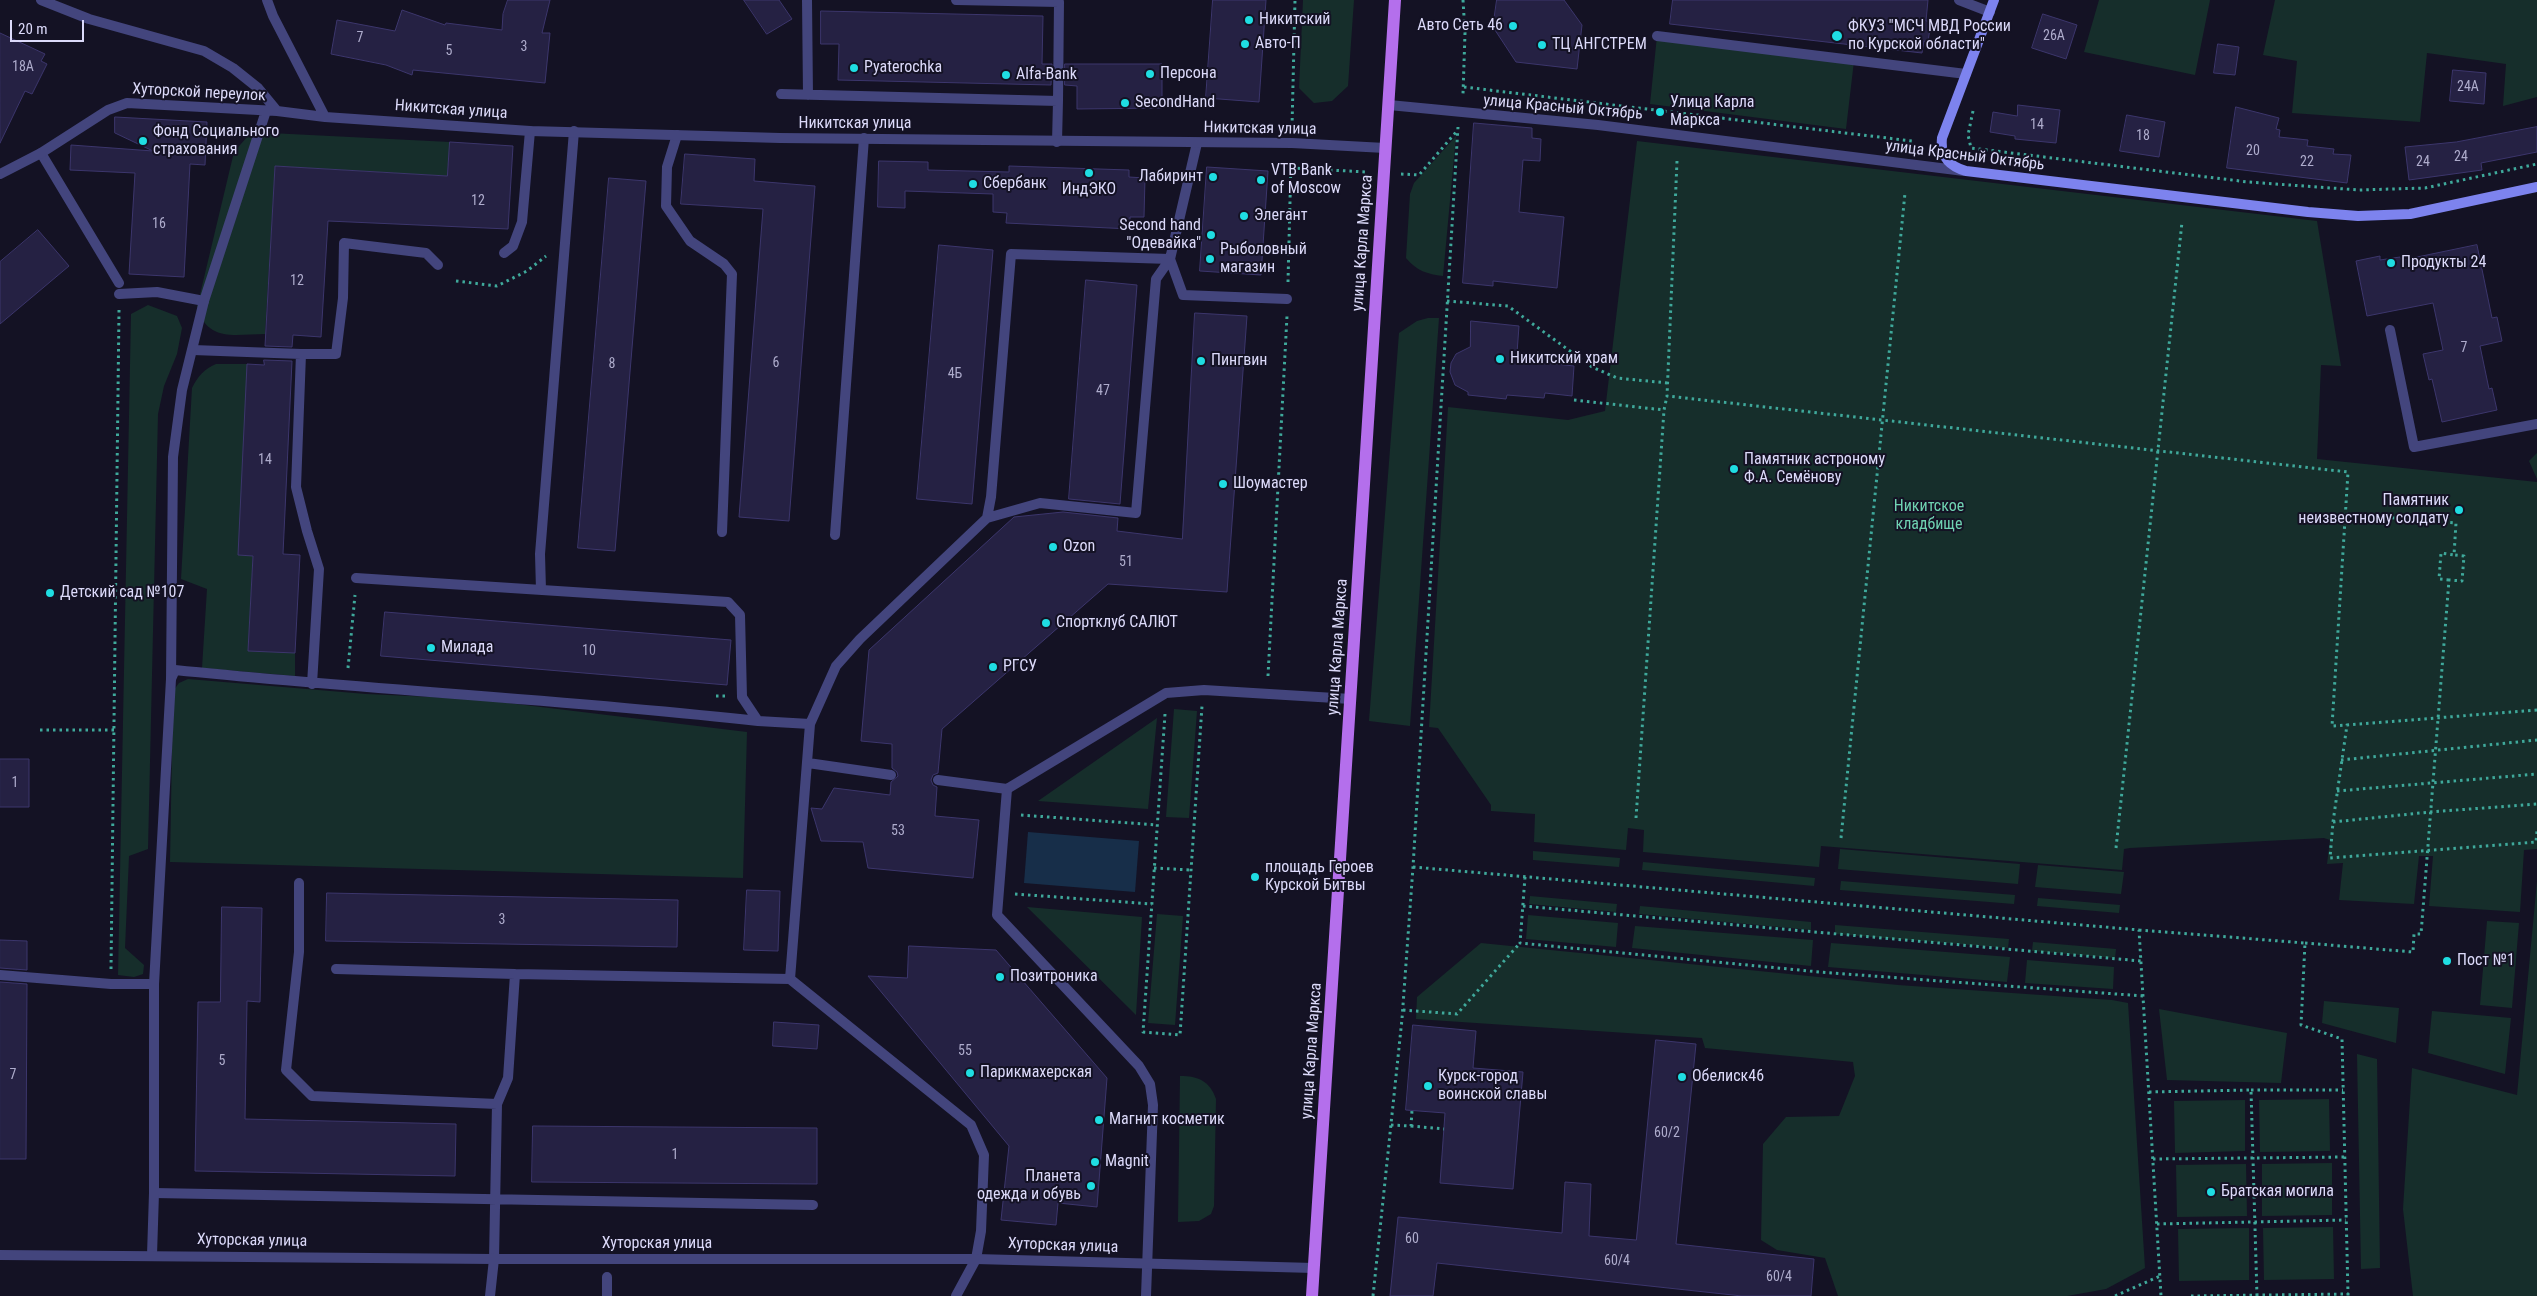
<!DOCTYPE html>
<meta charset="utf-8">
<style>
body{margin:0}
#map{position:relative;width:2537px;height:1296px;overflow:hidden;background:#141224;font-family:"Roboto Condensed",sans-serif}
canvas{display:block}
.scale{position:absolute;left:10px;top:20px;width:74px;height:22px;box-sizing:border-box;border:2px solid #dcdafa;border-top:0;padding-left:6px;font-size:15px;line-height:18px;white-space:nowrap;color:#dcdafa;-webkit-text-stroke:4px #141224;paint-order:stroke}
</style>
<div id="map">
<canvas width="2537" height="1296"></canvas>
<div class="scale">20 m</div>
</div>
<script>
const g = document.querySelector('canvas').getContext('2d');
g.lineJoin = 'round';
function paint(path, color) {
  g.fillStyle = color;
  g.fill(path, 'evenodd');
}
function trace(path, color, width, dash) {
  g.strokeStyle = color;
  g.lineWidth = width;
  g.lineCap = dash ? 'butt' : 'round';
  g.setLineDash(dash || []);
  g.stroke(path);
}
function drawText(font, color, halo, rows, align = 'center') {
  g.font = font + ' "Roboto Condensed",sans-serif';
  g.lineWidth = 4;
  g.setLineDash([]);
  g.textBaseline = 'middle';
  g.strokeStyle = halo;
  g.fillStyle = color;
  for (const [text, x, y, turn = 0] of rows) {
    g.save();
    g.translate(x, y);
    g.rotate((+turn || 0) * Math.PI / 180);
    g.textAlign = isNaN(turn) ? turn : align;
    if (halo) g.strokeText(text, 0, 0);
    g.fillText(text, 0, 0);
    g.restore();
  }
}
const green = new Path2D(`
 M 1303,0 L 1354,0 L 1348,86 L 1332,101 L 1314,103 L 1299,88 Z
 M 2099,0 L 2210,0 L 2195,75 L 2084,52 Z
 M 2275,0 L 2537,0 L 2537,97 L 2503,106 L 2506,64 L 2427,53 L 2420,122 L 2292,113 L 2297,61 L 2263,55 Z
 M 1657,36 L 1854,61 L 1846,129 L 1650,104 Z
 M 270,133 L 450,142 L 447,176 L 275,166 L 265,334 C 235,334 208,343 197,307 L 234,152 L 247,137 Z
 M 1456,136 L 1443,276 C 1427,274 1417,271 1406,258 L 1410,194 L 1414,183 Z
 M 1637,141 L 2317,221 L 2341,366 L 2321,365 L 2317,459 L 2537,482 L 2537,849 L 2524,850 L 2520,912 L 2429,906 L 2433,856 L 2419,856 L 2414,904 L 2339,900 L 2343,863 L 2327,864 L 2330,840 L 2324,838 L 2130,848 L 2124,849 L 2122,870 L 1821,846 L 1819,867 L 1643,852 L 1644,830 L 1628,828 L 1626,850 L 1534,842 L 1535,814 L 1491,811 L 1491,805 L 1438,728 L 1429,727 L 1448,407 L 1568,420 L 1605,411 Z
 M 148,305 L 177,316 L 182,328 L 177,354 L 164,386 L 158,414 L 148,849 L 129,856 L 125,948 L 144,965 L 143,974 L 134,977 L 118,975 L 131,314 Z
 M 1428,318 L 1439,318 L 1410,726 L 1369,721 L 1399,333 L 1417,321 Z
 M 216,364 L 247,364 L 253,556 L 248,650 L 295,653 L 295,676 L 202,668 L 207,589 L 181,579 L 192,388 C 198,376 204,369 216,364 Z
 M 2537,453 L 2537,479 L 2529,461 Z
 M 188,679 L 366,694 L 475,699 L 747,732 L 743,878 L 170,862 L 173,691 L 179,683 Z
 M 1174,709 L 1197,711 L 1189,818 L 1166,817 Z
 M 1157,718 L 1148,809 L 1038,801 Z
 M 1840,849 L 2020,864 L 2018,884 L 1838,869 Z
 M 1533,851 L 1620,858 L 1619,867 L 1533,860 Z
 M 1643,862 L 1815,878 L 1814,886 L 1642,870 Z
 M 2038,865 L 2124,872 L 2121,894 L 2035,887 Z
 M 1841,881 L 2015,895 L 2014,904 L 1840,890 Z
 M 2537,881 L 2537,1296 L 2413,1296 L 2403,1209 L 2412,1068 L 2517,1095 Z
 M 1530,896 L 1617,904 L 1616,912 L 1529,904 Z
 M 2038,898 L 2120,905 L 2119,913 L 2037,906 Z
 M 1640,906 L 1811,922 L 1811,930 L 1639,914 Z
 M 1027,907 L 1142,917 L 1136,1015 Z
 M 1157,914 L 1183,916 L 1175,1025 L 1148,1023 Z
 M 1528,915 L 1618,923 L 1616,947 L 1526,939 Z
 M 2487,921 L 2519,923 L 2512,1008 L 2480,1005 Z
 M 1835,925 L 2009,939 L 2008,948 L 1835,934 Z
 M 1635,926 L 1813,940 L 1811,966 L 1632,948 Z
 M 2033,942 L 2116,949 L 2115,958 L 2032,951 Z
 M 1481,943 L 1898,985 L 2112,1000 L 2128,1003 L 2145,1268 L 2106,1289 L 2067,1296 L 1838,1296 L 1825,1258 L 1777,1250 L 1761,1240 L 1763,1144 L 1786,1117 L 1839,1116 L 1855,1076 L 1853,1062 L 1705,1048 L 1702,1038 L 1416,1019 L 1417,997 Z
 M 1831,943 L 2010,957 L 2007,982 L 1828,967 Z
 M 2027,960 L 2114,967 L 2113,989 L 2025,983 Z
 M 2324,1001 L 2399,1008 L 2396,1043 L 2322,1023 Z
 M 2159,1009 L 2287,1033 L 2281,1083 L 2167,1080 Z
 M 2432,1011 L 2511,1018 L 2505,1074 L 2428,1053 Z
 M 2357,1054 L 2377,1059 L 2380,1268 L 2361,1269 Z
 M 1180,1076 C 1198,1076 1210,1081 1216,1099 L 1214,1206 L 1211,1214 L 1199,1221 L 1178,1222 Z
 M 2329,1099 L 2330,1151 L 2260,1152 L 2259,1100 Z
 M 2245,1100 L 2245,1151 L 2175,1153 L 2174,1101 Z
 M 2332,1163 L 2332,1215 L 2262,1216 L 2262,1164 Z
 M 2246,1164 L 2247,1216 L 2177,1217 L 2176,1165 Z
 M 2333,1227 L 2334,1279 L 2264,1280 L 2263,1228 Z
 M 2249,1228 L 2249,1280 L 2179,1281 L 2178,1229 Z`);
const water = new Path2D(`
 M 1028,832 L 1139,841 L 1135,892 L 1024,883 Z`);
const building = new Path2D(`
 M 508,0 L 550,0 L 542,33 L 550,33 L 545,83 L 413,70 L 412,75 L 386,65 L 331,54 L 337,20 L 395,31 L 402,10 L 445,25 L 446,23 L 502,30 L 503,14 Z
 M 744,0 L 779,0 L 792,19 L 767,34 Z
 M 1213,0 L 1266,0 L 1259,102 L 1206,98 Z
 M 1497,0 L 1564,0 L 1582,25 L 1577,69 L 1516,62 L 1493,27 Z
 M 1673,0 L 1928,0 L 1926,21 L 1931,21 L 1928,42 L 1924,41 L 1922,53 L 1670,24 Z
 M 821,11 L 1043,16 L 1042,64 L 1052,64 L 1051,85 L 838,80 L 839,44 L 821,44 Z
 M 2043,14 L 2077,25 L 2066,59 L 2032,48 Z
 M 0,33 L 45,54 L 41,61 L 47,64 L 32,94 L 25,91 L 0,143 Z
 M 2218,44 L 2239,47 L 2235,75 L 2214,73 Z
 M 1065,64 L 1162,64 L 1162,108 L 1077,109 L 1077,86 L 1065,85 Z
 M 2453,70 L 2486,73 L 2484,104 L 2450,101 Z
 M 2018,105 L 2060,110 L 2056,143 L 2015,139 L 2015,136 L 1990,132 L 1993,112 L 2017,116 Z
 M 2236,107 L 2279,118 L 2276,129 L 2280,130 L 2279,137 L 2308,140 L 2307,146 L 2334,149 L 2333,154 L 2351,155 L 2347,183 L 2227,168 Z
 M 2127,115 L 2165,122 L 2159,157 L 2120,151 Z
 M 115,117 L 207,122 L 205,165 L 190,164 L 184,277 L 129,274 L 135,173 L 70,170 L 71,145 L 153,151 L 115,133 Z
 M 1474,123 L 1532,128 L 1532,138 L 1541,139 L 1540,161 L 1523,160 L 1519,212 L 1564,217 L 1557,288 L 1493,281 L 1493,286 L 1463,283 Z
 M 2537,127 L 2537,152 L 2481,163 L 2482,170 L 2409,180 L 2405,147 L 2456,142 Z
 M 450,142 L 513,146 L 508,229 L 328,221 L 321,337 L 293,335 L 292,347 L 265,346 L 275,166 L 447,176 Z
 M 685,154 L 755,159 L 754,181 L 815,186 L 789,521 L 739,517 L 763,209 L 681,204 Z
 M 879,161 L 928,162 L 928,170 L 1009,172 L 1009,166 L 1129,170 L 1129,177 L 1145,178 L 1144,217 L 1130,217 L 1130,229 L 1006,223 L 1007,213 L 993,212 L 993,194 L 905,191 L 905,208 L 878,207 Z
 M 1207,167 L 1268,171 L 1261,275 L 1200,271 Z
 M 609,178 L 646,181 L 615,551 L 578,548 Z
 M 38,230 L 69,266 L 0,324 L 0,262 Z
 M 939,245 L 993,250 L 972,504 L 917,499 Z
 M 2477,245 L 2492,318 L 2497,317 L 2502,341 L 2480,346 L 2489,389 L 2492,388 L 2497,410 L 2442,422 L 2432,379 L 2429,380 L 2423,354 L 2443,350 L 2433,303 L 2367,316 L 2356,261 L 2380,256 L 2380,260 L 2400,257 L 2401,260 Z
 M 1086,280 L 1137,285 L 1120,504 L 1069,499 Z
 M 1195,313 L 1247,316 L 1227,592 L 1108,584 L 942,729 L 938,773 L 933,775 L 931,780 L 933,785 L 937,787 L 935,816 L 979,820 L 973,878 L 868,868 L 863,842 L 821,841 L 811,808 L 822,809 L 834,788 L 890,795 L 891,782 L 898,776 L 897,772 L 892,768 L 892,744 L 861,741 L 869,650 L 1014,517 L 1063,512 L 1118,518 L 1117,531 L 1182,539 Z
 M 1471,321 L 1519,326 L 1517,353 L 1548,354 L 1547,363 L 1574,366 L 1572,396 L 1545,393 L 1544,398 L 1507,395 L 1506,399 L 1468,395 L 1468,392 L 1455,385 L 1450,372 L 1451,363 L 1456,354 L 1470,347 Z
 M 264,360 L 292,361 L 283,554 L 300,555 L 295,653 L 248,651 L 253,556 L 238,555 L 247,364 L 264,365 Z
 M 385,612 L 731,640 L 727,685 L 381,656 Z
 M 0,759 L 29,759 L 29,807 L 0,807 Z
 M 747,890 L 780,891 L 778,951 L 744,950 Z
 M 327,893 L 678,900 L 677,947 L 326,941 Z
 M 222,907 L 262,908 L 260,1002 L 247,1001 L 245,1119 L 456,1124 L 455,1176 L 195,1171 L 198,1002 L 220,1002 Z
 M 0,940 L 27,941 L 27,970 L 0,968 Z
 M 909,946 L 996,950 L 1107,1078 L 1097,1207 L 1058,1203 L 1056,1225 L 1001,1220 L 1009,1146 L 868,976 L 907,978 Z
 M 0,982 L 27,984 L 26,1159 L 0,1159 Z
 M 774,1022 L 819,1025 L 817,1049 L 773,1046 Z
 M 1413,1025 L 1476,1031 L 1473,1068 L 1523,1072 L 1513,1189 L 1440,1183 L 1445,1113 L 1406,1110 Z
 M 1656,1040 L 1696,1044 L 1676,1244 L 1814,1259 L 1811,1296 L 1742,1296 L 1437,1263 L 1433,1296 L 1390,1296 L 1398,1217 L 1562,1233 L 1565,1182 L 1591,1184 L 1589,1236 L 1636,1240 Z
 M 533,1126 L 817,1128 L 817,1184 L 532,1182 Z`);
const path = new Path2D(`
 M 1463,0 L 1465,33 L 1463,94
 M 1464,87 L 1912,141
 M 1973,111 L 1968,135 L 1971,148 L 2248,182 L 2359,190 L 2425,188 L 2537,164
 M 1292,127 L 1295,0
 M 1677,161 L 1667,396 L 2348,472 L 2332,726 L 2347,725
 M 1291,168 L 1367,172
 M 1401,174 L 1419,175 L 1457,131
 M 456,281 L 497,286 L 527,271 L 546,256
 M 1288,282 L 1291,161
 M 1447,301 L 1508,306 L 1592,367 L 1617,378 L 1668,383
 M 1574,400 L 1664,410 L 1667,396
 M 2449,580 L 2439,579 L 2441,553 L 2454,555
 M 348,668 L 355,595
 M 1268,676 L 1287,316
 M 716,696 L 726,696
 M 2537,710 L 2347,725 L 2333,822 L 2330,858 L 2536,842 L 2537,831
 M 1165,714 L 1143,1032 L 1180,1035 L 1202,706
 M 40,730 L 115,730
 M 2341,760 L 2537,740
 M 2337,791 L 2537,774
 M 1021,815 L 1157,825
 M 1636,818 L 1664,410
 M 2333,822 L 2430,812 L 2537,804
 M 1841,838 L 1905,193
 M 2116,848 L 2182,222
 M 1413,867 L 2139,930 L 2161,1296
 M 1154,868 L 1191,870
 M 1525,877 L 1520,943 L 1819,972 L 2143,996
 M 1015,894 L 1152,904
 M 1523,906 L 2141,961
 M 2139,930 L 2305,943 L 2301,1025 L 2342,1039 L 2348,1294
 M 2305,943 L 2413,952 L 2414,934 L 2421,934 L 2449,580 L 2462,581 L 2464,556 L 2454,555 L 2456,523 L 2346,514
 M 111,969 L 119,310
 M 1403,1010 L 1457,1014 L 1520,943
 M 2251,1090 L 2343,1090
 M 2149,1092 L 2251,1090 L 2257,1296
 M 1391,1125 L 1411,1126 L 1412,1110
 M 1411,1126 L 1444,1129
 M 2153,1159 L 2345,1157
 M 2157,1224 L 2346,1220
 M 1373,1296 L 1402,1019 L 1413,867 L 1458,127
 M 2115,1296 L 2160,1276
 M 2191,1296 L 2348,1294 L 2348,1296`);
const service = new Path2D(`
 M 807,0 L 808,95
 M 956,0 L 1059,2 L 1058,101
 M 1959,0 L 1990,12
 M 1657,36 L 1966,74
 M 781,94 L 1058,101 L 1057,142
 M 677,135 L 667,167 L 666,206 L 690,241 L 724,264 L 732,274 L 722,532
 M 41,153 L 119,283
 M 504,253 L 513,246 L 522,222 L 530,131
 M 1170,259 L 1183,295 L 1287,299
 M 119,294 L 157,292 L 204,301
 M 2390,330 L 2414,447 L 2537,424
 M 193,350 L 301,354 L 296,487 L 307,531 L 319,569 L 312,684
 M 301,354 L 336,354 L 343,298 L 344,243 L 426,253 L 438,265
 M 987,518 L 1040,503 L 1136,513 L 1156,279 L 1170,259
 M 835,535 L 864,138
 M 356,578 L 728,602 L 740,615 L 742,697 L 758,721 L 810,724
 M 541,590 L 540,554 L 574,131
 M 171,679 L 175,670 C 369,690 564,699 758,721
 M 808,763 L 891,775
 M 938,780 L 1007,789
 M 299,883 L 299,952 L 286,1070 L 312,1096 L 497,1104
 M 336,969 L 515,974
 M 0,975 L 111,984 L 154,984
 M 154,1193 L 813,1205
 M 490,1296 L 494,1259 L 497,1104 L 508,1078 L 515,974 L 790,979
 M 607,1296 L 607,1277
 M 956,1296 L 976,1259 L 981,1231 L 984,1155 L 971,1125 L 790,979 L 810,724 L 836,666 L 860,639 L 987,518 L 991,497 L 1011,254 L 1170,259 L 1197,143
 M 1146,1296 L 1153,1105 L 1150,1084 L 1139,1066 L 997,915 L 1007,789 L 1166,693 L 1204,690 L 1351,699`);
const minor = new Path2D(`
 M 41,0 L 89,19 L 204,51 L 233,68 L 258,88 L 277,111
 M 267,0 L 273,16 L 325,117
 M 0,174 L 41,153 L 108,110 L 127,103 L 277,111 L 325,117 L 530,131 L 780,138 L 1292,143 L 1385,148
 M 152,1255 L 154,1193 L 154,984 L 171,679 L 173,457 L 182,390 L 204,301 L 266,111`);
const tertiary = new Path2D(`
 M 1389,105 L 1598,125 L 1964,171
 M 0,1255 L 494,1259 L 976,1259 L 1314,1268`);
const secondary = new Path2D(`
 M 1994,0 L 1942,138 C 1940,157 1949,166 1966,171 L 2308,212 L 2358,216 L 2410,214 L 2537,187`);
const primary = new Path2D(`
 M 1312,1296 L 1395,0`);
const markers = [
 [1249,20,5,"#1fdde2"],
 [1513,26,5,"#1fdde2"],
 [1837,36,6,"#1fdde2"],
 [1245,44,5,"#1fdde2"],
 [1542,45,5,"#1fdde2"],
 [854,68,5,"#1fdde2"],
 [1150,74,5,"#1fdde2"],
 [1006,75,5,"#1fdde2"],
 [1125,103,5,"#1fdde2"],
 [1660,112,5,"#1fdde2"],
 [143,141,5,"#1fdde2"],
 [1089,173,5,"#1fdde2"],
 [1213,177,5,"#1fdde2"],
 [1261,180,5,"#1fdde2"],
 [973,184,5,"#1fdde2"],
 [1244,216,5,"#1fdde2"],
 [1211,235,5,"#1fdde2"],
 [1210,259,5,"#1fdde2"],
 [2391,263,5,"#1fdde2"],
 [1500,359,5,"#1fdde2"],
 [1201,361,5,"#1fdde2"],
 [1734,469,5,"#1fdde2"],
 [1223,484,5,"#1fdde2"],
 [2459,510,5,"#1fdde2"],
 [1053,547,5,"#1fdde2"],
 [50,593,5,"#1fdde2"],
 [1046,623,5,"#1fdde2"],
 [431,648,5,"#1fdde2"],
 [993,667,5,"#1fdde2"],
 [1255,877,5,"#1fdde2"],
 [2447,961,5,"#1fdde2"],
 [1000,977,5,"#1fdde2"],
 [970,1073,5,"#1fdde2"],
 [1682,1077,5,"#1fdde2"],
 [1428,1086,5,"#1fdde2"],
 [1099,1120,5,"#1fdde2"],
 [1095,1162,5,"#1fdde2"],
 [1091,1186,5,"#1fdde2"],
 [2211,1192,5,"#1fdde2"]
];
const numberNames = [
 ["26А",2054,36],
 ["7",360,38],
 ["3",524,47],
 ["5",449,51],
 ["18А",23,67],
 ["24А",2468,87],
 ["14",2037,125],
 ["18",2143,136],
 ["20",2253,151],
 ["24",2461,157],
 ["22",2307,162],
 ["24",2423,162],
 ["12",478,201],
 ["16",159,224],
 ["12",297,281],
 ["7",2464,348],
 ["6",776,363],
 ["8",612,364],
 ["4Б",955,374],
 ["47",1103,391],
 ["14",265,460],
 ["51",1126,562],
 ["10",589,651],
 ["1",15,783],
 ["53",898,831],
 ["3",502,920],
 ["55",965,1051],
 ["5",222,1061],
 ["7",13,1075],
 ["60/2",1667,1133],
 ["1",675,1155],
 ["60",1412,1239],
 ["60/4",1617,1261],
 ["60/4",1779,1277]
];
const poiNames = [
 ["Никитский",1259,20],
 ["Авто Сеть 46",1503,26,"right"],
 ["ФКУЗ \"МСЧ МВД России",1848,27],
 ["по Курской области\"",1848,45],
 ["Авто-П",1255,44],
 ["ТЦ АНГСТРЕМ",1552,45],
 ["Pyaterochka",864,68],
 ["Персона",1160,74],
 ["Alfa-Bank",1016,75],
 ["SecondHand",1135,103],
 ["Улица Карла",1670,103],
 ["Маркса",1670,121],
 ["Фонд Социального",153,132],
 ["страхования",153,150],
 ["VTB Bank",1271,171],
 ["of Moscow",1271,189],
 ["Лабиринт",1203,177,"right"],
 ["Сбербанк",983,184],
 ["ИндЭКО",1089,190,"center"],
 ["Элегант",1254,216],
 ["Second hand",1201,226,"right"],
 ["\"Одевайка\"",1201,244,"right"],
 ["Рыболовный",1220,250],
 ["магазин",1220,268],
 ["Продукты 24",2401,263],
 ["Никитский храм",1510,359],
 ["Пингвин",1211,361],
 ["Памятник астроному",1744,460],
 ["Ф.А. Семёнову",1744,478],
 ["Шоумастер",1233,484],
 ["Памятник",2449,501,"right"],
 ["неизвестному солдату",2449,519,"right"],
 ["Ozon",1063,547],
 ["Детский сад №107",60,593],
 ["Спортклуб САЛЮТ",1056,623],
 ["Милада",441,648],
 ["РГСУ",1003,667],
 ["площадь Героев",1265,868],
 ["Курской Битвы",1265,886],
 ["Пост №1",2457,961],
 ["Позитроника",1010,977],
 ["Парикмахерская",980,1073],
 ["Курск-город",1438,1077],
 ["воинской славы",1438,1095],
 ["Обелиск46",1692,1077],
 ["Магнит косметик",1109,1120],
 ["Magnit",1105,1162],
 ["Планета",1081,1177,"right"],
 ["одежда и обувь",1081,1195,"right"],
 ["Братская могила",2221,1192]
];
const streetNames = [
 ["Хуторской переулок",199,93,3],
 ["улица Красный Октябрь",1563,108,5],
 ["Никитская улица",451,110,4],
 ["Никитская улица",855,124],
 ["Никитская улица",1260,129,1],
 ["улица Красный Октябрь",1965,156,7],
 ["улица Карла Маркса",1363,243,-86],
 ["улица Карла Маркса",1338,647,-86],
 ["улица Карла Маркса",1312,1051,-86],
 ["Хуторская улица",252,1241,1],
 ["Хуторская улица",657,1244],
 ["Хуторская улица",1063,1246,2]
];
const parkNames = [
 ["Никитское",1929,507],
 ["кладбище",1929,525]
];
paint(green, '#162e2b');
paint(water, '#172e49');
paint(building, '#252143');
trace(building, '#3c366c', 1);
trace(path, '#3fa99b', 3, [2.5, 4]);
trace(service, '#43457d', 10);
trace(minor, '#43457d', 10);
trace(tertiary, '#43457d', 10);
trace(secondary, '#7d83ee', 10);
trace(primary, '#b46fec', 12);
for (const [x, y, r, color] of markers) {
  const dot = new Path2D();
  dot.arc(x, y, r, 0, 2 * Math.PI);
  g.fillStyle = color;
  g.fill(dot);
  trace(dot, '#141224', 2);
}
drawText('14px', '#aeaccc', null, numberNames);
drawText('16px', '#dcdafa', '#141224', poiNames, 'left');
drawText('16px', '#dcdafa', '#141224', streetNames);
drawText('16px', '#6fd2b2', '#141224', parkNames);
</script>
